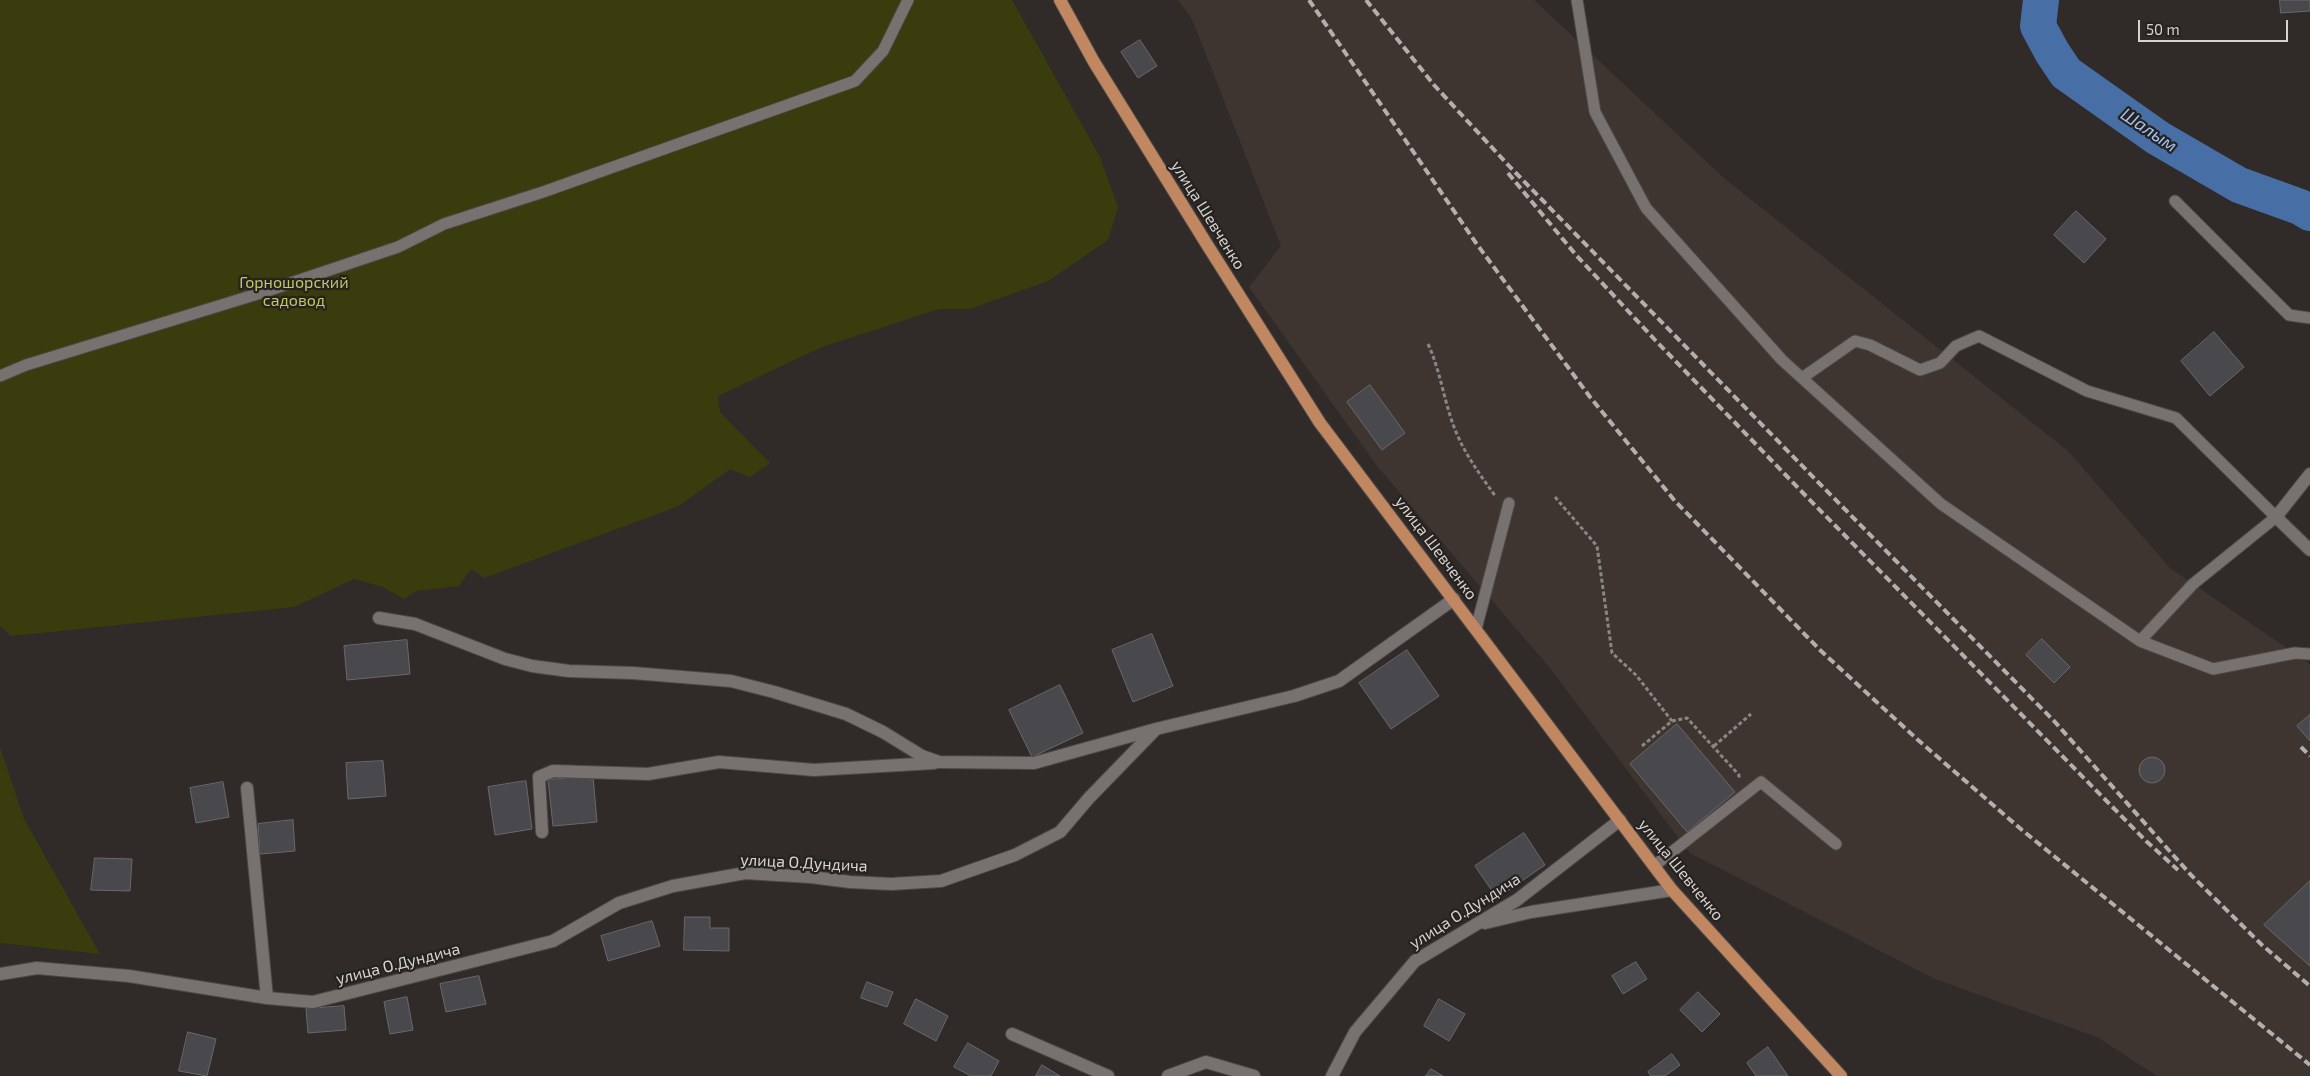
<!DOCTYPE html>
<meta charset="utf-8">
<style>
body{margin:0}
#map{position:relative;width:2310px;height:1076px;overflow:hidden;background:#302b29;font-family:"Exo 2",sans-serif}
canvas{display:block}
.scale{position:absolute;left:2138px;top:20px;width:150px;height:22px;box-sizing:border-box;border:2px solid #d5d2d1;border-top:0;padding-left:6px;font-size:15px;line-height:18px;white-space:nowrap;color:#d5d2d1;-webkit-text-stroke:4px #26221f;paint-order:stroke}
</style>
<div id="map">
<canvas width="2310" height="1076"></canvas>
<div class="scale">50 m</div>
</div>
<script>
const g = document.querySelector('canvas').getContext('2d');
g.lineJoin = 'round';
function paint(path, color) {
  g.fillStyle = color;
  g.fill(path, 'evenodd');
}
function trace(path, color, width, dash) {
  g.strokeStyle = color;
  g.lineWidth = width;
  g.lineCap = dash ? 'butt' : 'round';
  g.setLineDash(dash || []);
  g.stroke(path);
}
function drawText(font, color, halo, rows, align = 'center') {
  g.font = font + ' "Exo 2",sans-serif';
  g.lineWidth = 4.5;
  g.setLineDash([]);
  g.textBaseline = 'middle';
  g.strokeStyle = halo;
  g.fillStyle = color;
  for (const [text, x, y, turn = 0] of rows) {
    g.save();
    g.translate(x, y);
    g.rotate((+turn || 0) * Math.PI / 180);
    g.textAlign = isNaN(turn) ? turn : align;
    if (halo) g.strokeText(text, 0, 0);
    g.fillText(text, 0, 0);
    g.restore();
  }
}
const built = new Path2D(`
 M 1178,0 L 1534,0 L 1725,179 L 2068,451 L 2170,568 L 2310,664 L 2310,1076 L 2157,1076 L 2097,1037 L 1935,979 L 1690,853 L 1549,667 L 1377,466 L 1249,287 L 1281,246 L 1192,19 Z`);
const green = new Path2D(`
 M 0,0 L 1012,0 L 1100,157 L 1118,207 L 1108,240 L 1048,281 L 970,309 L 939,309 L 822,347 L 718,396 L 720,412 L 770,463 L 750,477 L 730,469 L 679,506 L 484,578 L 471,569 L 459,586 L 416,591 L 404,599 L 383,587 L 354,579 L 294,607 L 11,636 L 0,626 Z
 M 0,747 L 24,819 L 100,954 L 0,943 Z`);
const river = new Path2D(`
 M 2041,0 L 2038,26 L 2052,52 L 2066,73 L 2158,138 L 2239,185 L 2300,207 L 2310,213`);
const building = new Path2D(`
 M 2280,0 L 2310,0 L 2310,11 L 2281,13 Z
 M 1140,40 L 1157,66 L 1138,78 L 1121,52 Z
 M 2076,211 L 2106,239 L 2084,263 L 2054,235 Z
 M 2214,332 L 2244,367 L 2210,396 L 2181,361 Z
 M 1370,385 L 1405,433 L 1382,450 L 1347,402 Z
 M 1152,634 L 1173,686 L 1133,702 L 1112,650 Z
 M 2042,639 L 2070,667 L 2054,683 L 2026,655 Z
 M 407,640 L 410,674 L 347,680 L 344,646 Z
 M 1407,650 L 1439,696 L 1391,729 L 1359,683 Z
 M 1060,685 L 1083,733 L 1032,757 L 1009,710 Z
 M 2310,715 L 2310,741 L 2297,726 Z
 M 1677,724 L 1735,792 L 1687,832 L 1630,764 Z
 M2139 770a13 13 0 1 1 26 0a13 13 0 1 1-26 0Z
 M 383,761 L 386,796 L 348,799 L 346,763 Z
 M 593,776 L 597,822 L 553,826 L 548,780 Z
 M 526,781 L 532,829 L 495,835 L 488,787 Z
 M 223,782 L 229,817 L 196,823 L 190,788 Z
 M 293,820 L 295,851 L 260,854 L 258,824 Z
 M 1524,833 L 1545,865 L 1497,898 L 1475,866 Z
 M 95,858 L 132,859 L 130,891 L 91,890 Z
 M 2310,881 L 2310,966 L 2264,925 Z
 M 685,917 L 710,917 L 710,928 L 729,928 L 729,951 L 684,950 Z
 M 652,921 L 660,946 L 608,961 L 601,936 Z
 M 1636,962 L 1647,979 L 1623,994 L 1612,976 Z
 M 479,976 L 486,1004 L 446,1012 L 440,984 Z
 M 867,982 L 893,992 L 887,1007 L 861,998 Z
 M 1698,992 L 1720,1014 L 1702,1032 L 1680,1010 Z
 M 407,997 L 413,1030 L 390,1034 L 384,1002 Z
 M 916,999 L 948,1016 L 936,1041 L 904,1024 Z
 M 1439,999 L 1465,1014 L 1449,1041 L 1424,1026 Z
 M 344,1006 L 346,1030 L 308,1033 L 306,1009 Z
 M 188,1032 L 216,1039 L 207,1076 L 179,1071 Z
 M 968,1043 L 999,1061 L 991,1076 L 971,1076 L 954,1067 Z
 M 1768,1047 L 1788,1076 L 1756,1076 L 1747,1063 Z
 M 1672,1054 L 1680,1065 L 1665,1076 L 1651,1076 L 1648,1072 Z
 M 1042,1065 L 1060,1076 L 1036,1076 Z
 M 1431,1069 L 1443,1076 L 1426,1076 Z`);
const path = new Path2D(`
 M 1428,344 C 1441,372 1444,403 1456,432 C 1466,456 1481,476 1496,497
 M 1555,497 L 1597,546 L 1612,653 L 1636,675 L 1672,721
 M 1642,746 L 1672,721 L 1687,718 L 1739,775 L 1739,780
 M 1714,746 L 1751,714`);
const service = new Path2D(`
 M 1577,0 L 1595,112 L 1646,208 L 1782,360 L 1941,504 L 2140,641 L 2213,669 L 2295,653 L 2310,654
 M 2175,201 L 2289,315 L 2310,318
 M 0,376 L 26,365 L 264,292 L 398,247 L 444,224 L 543,192 L 855,81 L 883,51 L 908,0
 M 1802,378 L 1855,341 L 1870,345 L 1920,370 L 1940,363 L 1956,346 L 1979,336 L 2087,391 L 2176,418 L 2276,517 L 2193,584 L 2140,641
 M 1476,629 L 1509,503
 M 1654,866 L 1761,782 L 1836,844`);
const minor = new Path2D(`
 M 2310,474 L 2276,517 L 2310,550
 M 379,618 L 415,624 L 505,659 L 532,666 L 569,671 L 633,673 L 731,681 L 774,692 L 846,714 L 883,732 L 922,756 L 939,762 L 1034,763 L 1156,729
 M 247,788 L 267,998
 M 542,832 L 539,777 L 553,771 L 648,774 L 719,762 L 814,770 L 934,763
 M 1485,923 L 1531,912 L 1672,890
 M 0,974 L 37,968 L 129,976 L 267,998 L 313,1002 L 553,941 L 619,903 L 673,886 L 745,873 L 811,877 L 850,882 L 891,884 L 941,881 L 1015,855 L 1060,832 L 1089,798 L 1156,729 L 1294,696 L 1339,681 L 1454,599
 M 1012,1034 L 1108,1076
 M 1168,1076 L 1206,1062 L 1254,1076
 M 1332,1076 L 1355,1032 L 1415,961 L 1517,900 L 1620,820`);
const primary = new Path2D(`
 M 1060,0 L 1094,62 L 1206,243 L 1320,423 L 1672,890 L 1841,1076`);
const rail = new Path2D(`
 M 1309,0 L 1476,243 L 1590,397 L 1675,501 L 1820,650 L 1918,740 L 2022,830 L 2310,1065
 M 1366,0 L 1434,85 L 1511,168 L 1818,482 L 2055,722 L 2190,874 L 2262,945 L 2310,986
 M 1508,173 L 1576,255 L 1656,341 L 1804,494 L 2146,841 L 2178,870
 M 2301,747 L 2310,756`);
const streetNames = [
 ["улица Шевченко",1208,215,58],
 ["улица Шевченко",1436,548,53],
 ["улица О.Дундича",804,863,3],
 ["улица Шевченко",1681,870,51],
 ["улица О.Дундича",1465,911,-32],
 ["улица О.Дундича",398,964,-14]
];
const parkNames = [
 ["Горношорский",294,283],
 ["садовод",294,301]
];
const waterNames = [
 ["Шалым",2149,130,34]
];
paint(built, '#3f3530');
paint(green, '#393c0c');
trace(river, '#476fa6', 36);
paint(building, '#49484d');
trace(building, '#69696d', 1);
trace(service, '#4d4947', 13);
trace(minor, '#4d4947', 14);
trace(primary, '#4d4947', 14);
trace(path, '#8a8685', 3, [4, 2.5]);
trace(service, '#77726f', 11);
trace(minor, '#77726f', 12);
trace(primary, '#c08760', 12);
trace(rail, '#b3afae', 4, [8, 4]);
drawText('16px', '#d5d2d1', '#26221f', streetNames);
drawText('16px', '#c1c961', '#26221f', parkNames);
drawText('italic 18px', '#a0c1f1', '#26221f', waterNames);
</script>
